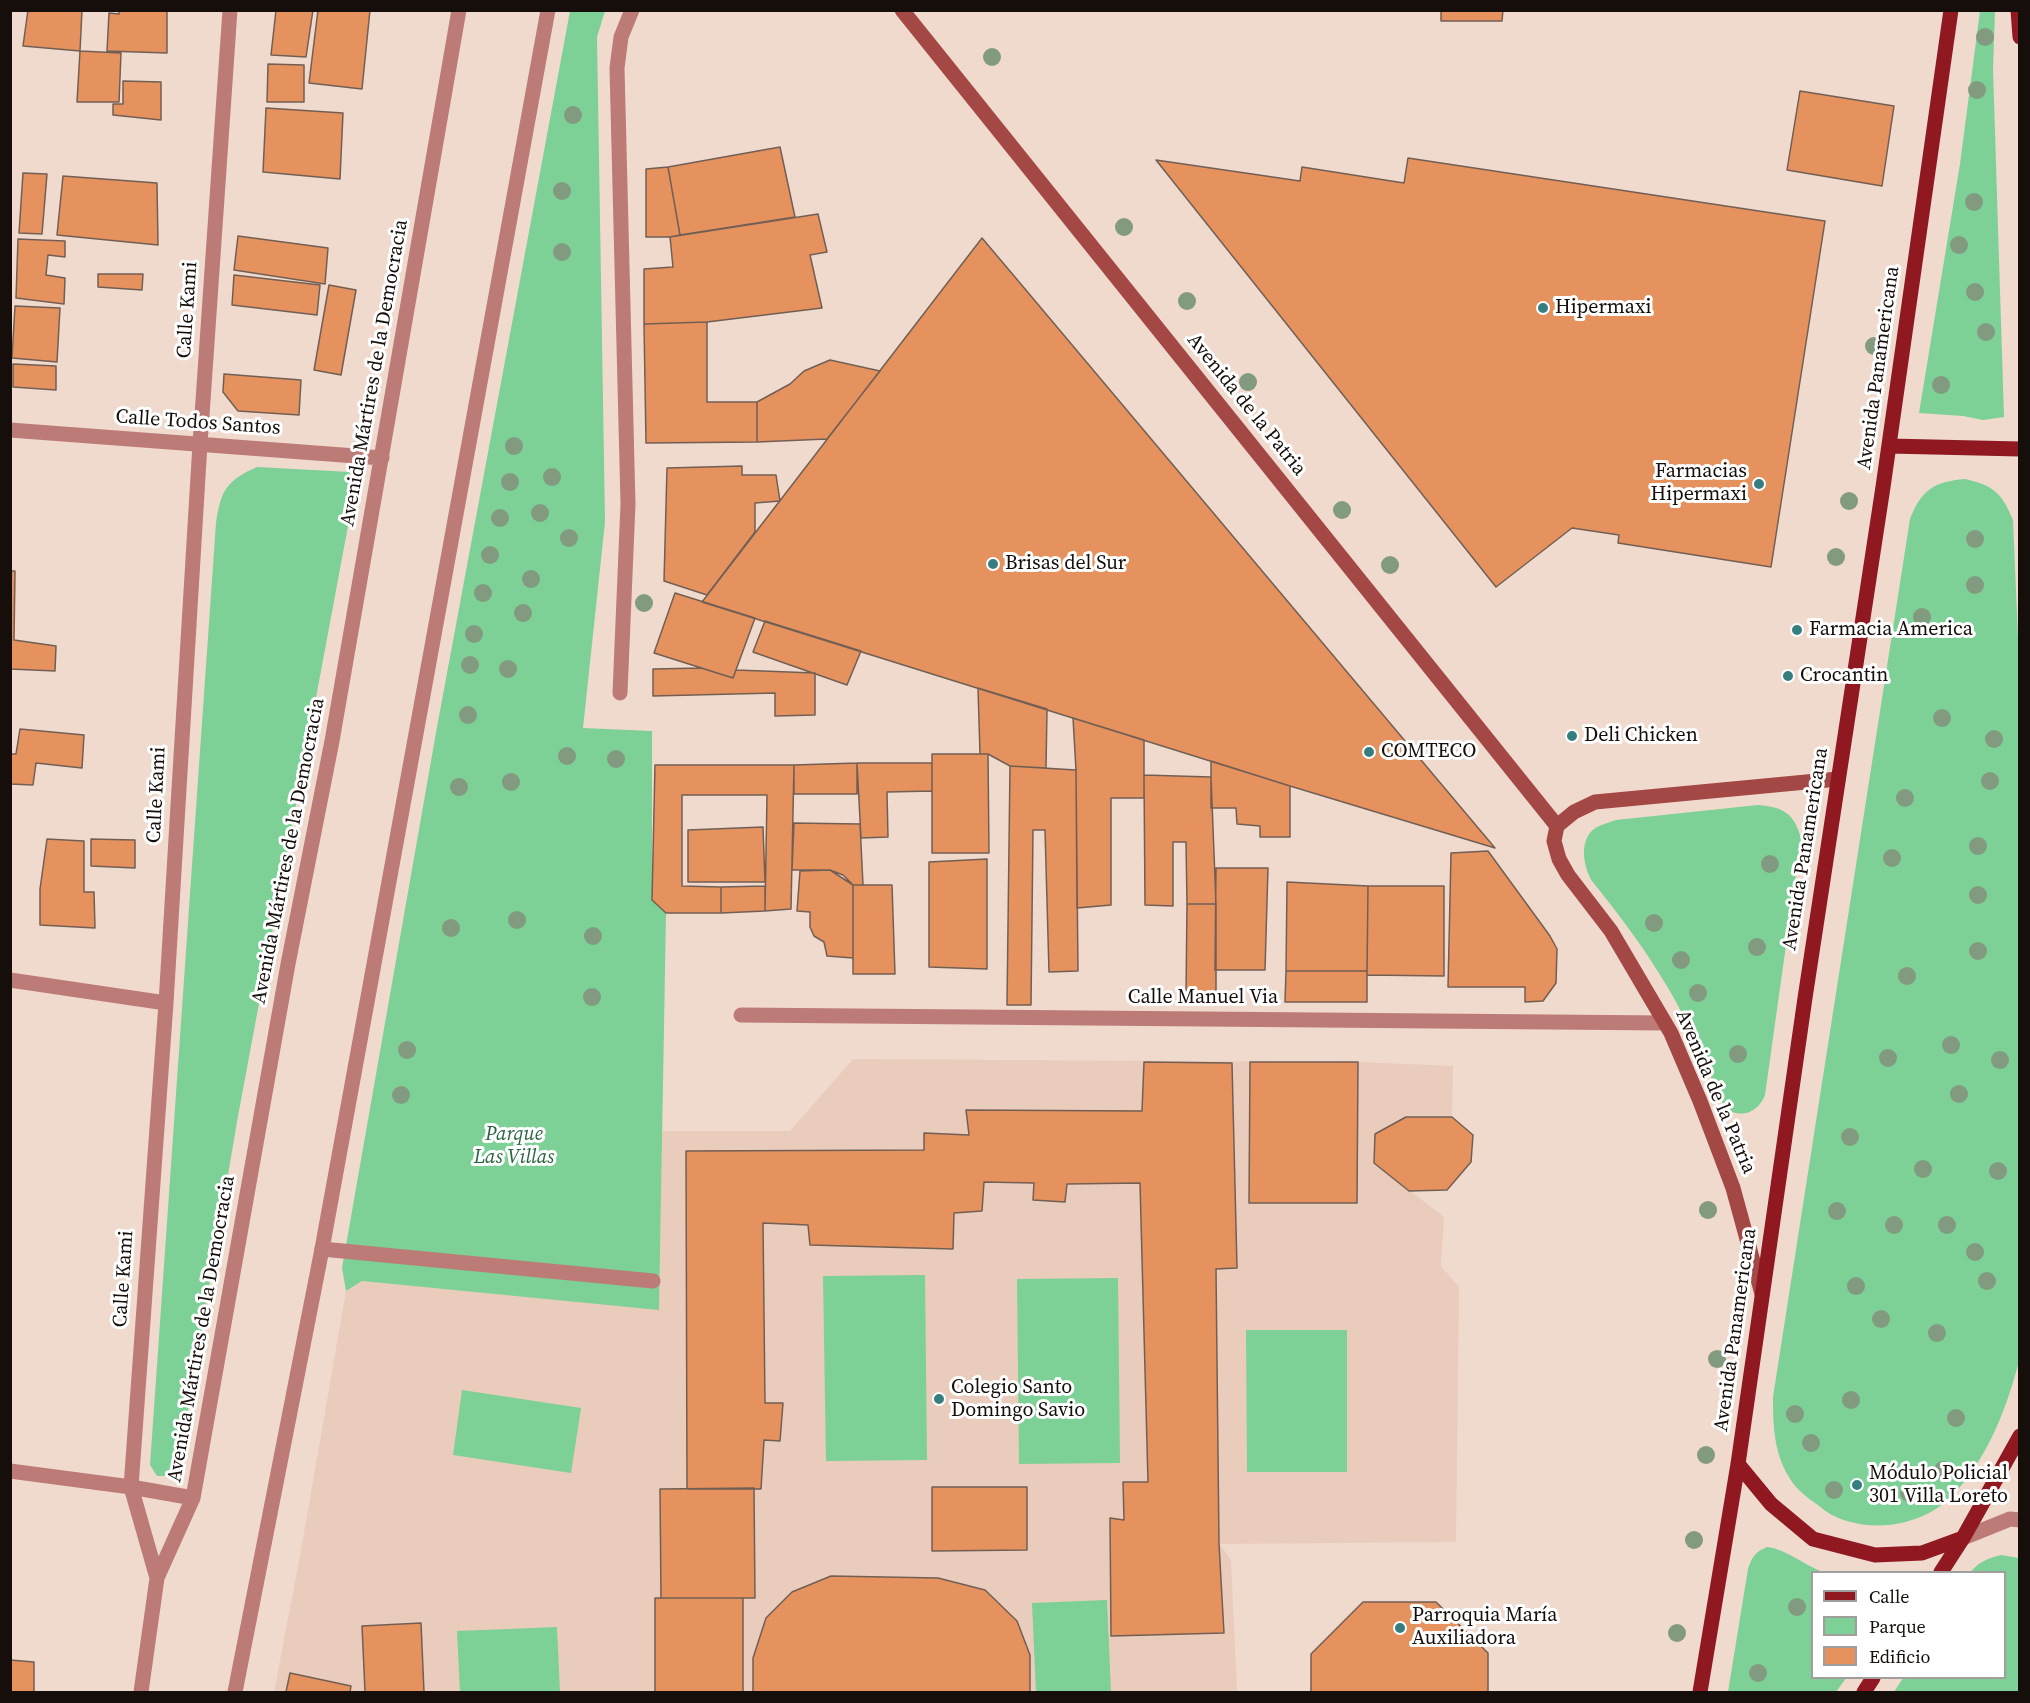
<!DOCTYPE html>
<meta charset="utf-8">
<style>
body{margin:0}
#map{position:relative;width:2030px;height:1703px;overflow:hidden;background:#f0dace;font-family:"Source Serif 4",serif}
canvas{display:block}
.frame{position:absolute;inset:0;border:12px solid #150e0a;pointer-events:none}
.legend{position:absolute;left:1811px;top:1571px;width:195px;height:108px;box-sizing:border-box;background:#fff;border:2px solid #a19f9d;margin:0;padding:8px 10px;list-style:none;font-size:18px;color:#150e0a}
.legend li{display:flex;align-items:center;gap:12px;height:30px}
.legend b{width:30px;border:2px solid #a19f9d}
</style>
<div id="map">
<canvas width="2030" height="1703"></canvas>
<div class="frame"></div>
<ul class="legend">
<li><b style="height:8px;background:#8f1821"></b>Calle</li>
<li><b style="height:16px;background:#7dd096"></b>Parque</li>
<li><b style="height:16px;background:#e5925f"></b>Edificio</li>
</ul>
</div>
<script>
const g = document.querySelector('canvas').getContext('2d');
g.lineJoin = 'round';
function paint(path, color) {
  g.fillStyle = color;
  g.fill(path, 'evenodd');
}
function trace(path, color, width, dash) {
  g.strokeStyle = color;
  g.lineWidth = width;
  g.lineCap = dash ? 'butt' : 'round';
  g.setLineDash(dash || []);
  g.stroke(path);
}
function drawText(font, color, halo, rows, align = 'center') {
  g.font = font + ' "Source Serif 4",serif';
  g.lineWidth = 6;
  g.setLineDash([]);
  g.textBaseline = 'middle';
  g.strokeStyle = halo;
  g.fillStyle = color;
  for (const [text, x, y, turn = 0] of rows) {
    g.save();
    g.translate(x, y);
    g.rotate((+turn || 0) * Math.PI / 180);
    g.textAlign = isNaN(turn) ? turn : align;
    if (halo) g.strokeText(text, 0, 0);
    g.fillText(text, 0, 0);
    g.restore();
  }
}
const built = new Path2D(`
 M 853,1059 L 1358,1062 L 1453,1066 L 1452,1117 L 1406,1117 L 1375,1134 L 1374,1163 L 1444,1217 L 1441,1266 L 1459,1287 L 1456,1542 L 1220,1544 L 1231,1560 L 1237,1692 L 274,1692 L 301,1550 L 346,1291 L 362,1281 L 659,1309 L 662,1131 L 790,1131 Z`);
const green = new Path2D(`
 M 570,11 L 605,11 L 597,37 L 605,522 L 583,728 L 652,731 L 652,899 L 666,913 L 659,1310 L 362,1281 L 346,1291 L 342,1268 L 437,727 Z
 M 1980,11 L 1995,11 L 1993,69 L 2004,417 L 1983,420 L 1963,416 L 1919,413 L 1960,164 Z
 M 257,467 L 350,472 L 355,476 L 356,483 L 238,1116 L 178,1469 L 166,1476 L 157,1476 L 150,1465 L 216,523 C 221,490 226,481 257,467 Z
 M 1965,479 C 1993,485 2002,493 2013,520 L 2020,685 L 2019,1361 C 2007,1408 1987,1459 1953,1495 C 1923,1526 1872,1534 1834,1516 C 1827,1513 1821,1507 1815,1503 C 1805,1496 1795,1488 1789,1477 C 1774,1453 1773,1425 1773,1397 L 1910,519 C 1922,489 1934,482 1965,479 Z
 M 1758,805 C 1783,807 1794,813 1801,838 L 1765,1095 C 1759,1110 1745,1119 1728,1110 C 1720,1105 1707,1064 1701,1052 C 1688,1026 1676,999 1660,975 C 1640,942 1616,911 1592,881 C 1583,866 1578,838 1597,827 C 1603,824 1610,822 1616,820 Z
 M 925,1275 L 927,1460 L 826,1461 L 823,1276 Z
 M 1118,1278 L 1120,1463 L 1019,1464 L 1017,1279 Z
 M 1246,1330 L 1347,1330 L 1347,1472 L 1247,1472 Z
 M 462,1390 L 581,1408 L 571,1473 L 453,1455 Z
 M 1767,1547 C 1786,1549 1804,1565 1823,1572 L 1812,1572 L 1812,1678 L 1846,1678 L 1836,1692 L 1728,1692 L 1748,1569 C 1752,1557 1755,1552 1767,1547 Z
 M 2001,1555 L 2019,1558 L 2019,1692 L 1894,1692 L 1903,1678 L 2004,1678 L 2004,1572 L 1971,1572 C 1978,1562 1989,1558 2001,1555 Z
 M 1107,1600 L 1111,1692 L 1036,1692 L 1032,1603 Z
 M 557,1627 L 560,1692 L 460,1692 L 457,1631 Z`);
const building = new Path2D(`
 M 28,10 L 82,10 L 80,51 L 23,46 Z
 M 119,10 L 167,10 L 167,53 L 107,51 L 109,13 L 119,14 Z
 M 276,10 L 313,10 L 306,57 L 271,55 Z
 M 318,10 L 370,10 L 362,89 L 309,83 Z
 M 1441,10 L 1503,10 L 1502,21 L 1441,21 Z
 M 80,51 L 121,53 L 119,102 L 77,102 Z
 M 268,64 L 304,65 L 304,102 L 267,102 Z
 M 123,81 L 161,82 L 161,120 L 113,115 L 113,104 L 123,104 Z
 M 1800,91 L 1894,106 L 1882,186 L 1787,170 Z
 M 266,108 L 343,113 L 340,179 L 263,172 Z
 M 780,147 L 795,217 L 680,235 L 668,167 Z
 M 1408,158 L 1825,221 L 1771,567 L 1618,543 L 1619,535 L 1572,528 L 1496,587 L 1156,160 L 1300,181 L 1302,167 L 1404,183 Z
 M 668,167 L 680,235 L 670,237 L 646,237 L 646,169 Z
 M 23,173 L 47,174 L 42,234 L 19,233 Z
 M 63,176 L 157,183 L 158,245 L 57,235 Z
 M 818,214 L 827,252 L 810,255 L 822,308 L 707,322 L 644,324 L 644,269 L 673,267 L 670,237 Z
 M 238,236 L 328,248 L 325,284 L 234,270 Z
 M 982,238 L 1020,283 L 1495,848 L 1290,786 L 702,602 Z
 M 18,239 L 65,241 L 65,257 L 48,255 L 46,275 L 65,278 L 64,304 L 16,298 Z
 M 98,274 L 143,274 L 142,290 L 98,287 Z
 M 234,275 L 320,285 L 317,315 L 232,305 Z
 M 329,285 L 356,290 L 341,375 L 314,370 Z
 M 15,306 L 60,308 L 57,362 L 12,358 Z
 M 707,322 L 707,402 L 757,402 L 757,442 L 646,443 L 644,324 Z
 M 830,360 L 880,371 L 827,439 L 757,442 L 757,402 L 790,384 L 804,371 Z
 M 13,364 L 56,366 L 56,390 L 13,387 Z
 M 224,374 L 301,380 L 299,415 L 238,411 L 223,392 Z
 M 742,466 L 742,475 L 776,475 L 780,501 L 755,503 L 755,532 L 707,595 L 664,581 L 667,468 Z
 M 10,571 L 15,571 L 14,640 L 56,646 L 55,671 L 10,669 Z
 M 675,593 L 755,618 L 733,678 L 654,653 Z
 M 765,621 L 861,651 L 847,685 L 753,652 Z
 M 701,668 L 733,678 L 736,670 L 815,673 L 815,715 L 775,716 L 775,693 L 653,696 L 653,669 Z
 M 978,688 L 1047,709 L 1046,768 L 1010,766 L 988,754 L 980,754 Z
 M 1073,718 L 1144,740 L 1144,798 L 1111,798 L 1111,905 L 1077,908 L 1076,770 Z
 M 20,729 L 84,735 L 82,768 L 36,763 L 33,785 L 10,784 L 10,754 L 16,754 Z
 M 932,754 L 988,754 L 989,853 L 932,853 Z
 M 1211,761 L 1290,786 L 1290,837 L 1260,837 L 1260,826 L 1237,824 L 1236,808 L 1211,808 Z
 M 857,763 L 857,794 L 794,794 L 794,765 Z
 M 857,763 L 932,763 L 932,791 L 887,792 L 888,837 L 861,838 Z
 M 655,765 L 794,765 L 791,909 L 765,911 L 767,795 L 682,795 L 682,886 L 721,887 L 721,913 L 666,913 L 652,900 Z
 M 1010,766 L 1076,770 L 1078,971 L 1049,972 L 1045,830 L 1033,830 L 1031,1005 L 1007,1005 Z
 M 1144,775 L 1211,777 L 1216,904 L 1187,904 L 1186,842 L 1173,842 L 1173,906 L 1145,905 Z
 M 794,823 L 860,824 L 863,885 L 853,885 L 830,870 L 792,870 Z
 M 763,827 L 765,882 L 688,882 L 688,830 Z
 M 47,839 L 84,841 L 84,892 L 94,892 L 95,928 L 40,925 L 40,889 Z
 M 91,839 L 135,840 L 135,868 L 91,866 Z
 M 1488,851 L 1550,936 L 1557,949 L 1556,983 L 1543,1001 L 1525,1002 L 1525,987 L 1448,987 L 1451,853 Z
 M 987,859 L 987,969 L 929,967 L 929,862 Z
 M 1216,868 L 1268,868 L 1265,970 L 1215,970 Z
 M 830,870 L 843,875 L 853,885 L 853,958 L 827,956 L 824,942 L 814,936 L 810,927 L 810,912 L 797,911 L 800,871 Z
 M 1287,882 L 1368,886 L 1367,971 L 1286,971 Z
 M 853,885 L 892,885 L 895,974 L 853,974 Z
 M 765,886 L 765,911 L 721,913 L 721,887 Z
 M 1368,886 L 1444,886 L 1444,976 L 1367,975 Z
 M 1187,904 L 1216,904 L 1216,997 L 1186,996 Z
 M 1286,971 L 1367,971 L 1367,1002 L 1285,1002 Z
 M 1144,1062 L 1232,1063 L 1237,1268 L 1216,1269 L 1219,1544 L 1224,1633 L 1111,1636 L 1110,1518 L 1124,1520 L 1123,1482 L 1148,1482 L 1140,1183 L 1067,1184 L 1065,1202 L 1033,1200 L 1034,1183 L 984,1182 L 982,1211 L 954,1213 L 953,1249 L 810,1245 L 808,1225 L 763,1223 L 765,1403 L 783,1403 L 780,1441 L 764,1440 L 761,1489 L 687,1489 L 686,1151 L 924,1150 L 924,1133 L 969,1135 L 966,1110 L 1142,1111 Z
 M 1250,1062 L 1358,1062 L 1357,1203 L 1249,1203 Z
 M 1406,1117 L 1452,1117 L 1473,1135 L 1471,1162 L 1447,1190 L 1409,1191 L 1374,1163 L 1375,1134 Z
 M 932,1487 L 1027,1487 L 1027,1550 L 932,1551 Z
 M 754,1488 L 755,1598 L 661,1598 L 660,1489 Z
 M 831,1576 L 938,1578 L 985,1590 L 1017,1621 L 1030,1655 L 1030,1692 L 753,1692 L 753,1658 L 766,1618 L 792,1592 Z
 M 655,1598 L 743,1598 L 743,1692 L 655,1692 Z
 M 1363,1602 L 1436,1602 L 1488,1653 L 1488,1692 L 1311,1692 L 1311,1654 Z
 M 421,1623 L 424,1692 L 365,1692 L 362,1626 Z
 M 10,1660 L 34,1662 L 34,1692 L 10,1692 Z
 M 290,1673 L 351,1686 L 350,1692 L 286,1692 Z`);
const service = new Path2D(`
 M 322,1249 L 653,1281`);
const minor = new Path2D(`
 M 10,430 L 382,458
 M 620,693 L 628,504 L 617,68 L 621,37 L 632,10
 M 10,980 L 166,1003
 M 741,1015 L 1665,1023
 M 10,1471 L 131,1487 L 193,1498
 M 1963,1538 L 2010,1519 L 2020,1520
 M 157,1578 L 131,1487 L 166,1003 L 200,444 L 230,10
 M 141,1692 L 157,1578 L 193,1498 L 288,964 L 332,741 L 459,10
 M 235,1692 L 322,1249 L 548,10`);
const secondary = new Path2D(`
 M 902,10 L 1557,826
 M 1762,1294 L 1733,1188 L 1700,1101 L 1671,1033 L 1611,931 L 1568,875 L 1559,859 L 1554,841 L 1557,826 L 1574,812 L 1595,802 L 1838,779`);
const primary = new Path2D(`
 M 2018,10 L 2020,37
 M 1889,446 L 2020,449
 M 1738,1464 L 1771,1504 L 1813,1539 L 1875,1555 L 1922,1553 L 1963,1538
 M 1941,1572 L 1963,1538 L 2020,1436
 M 1700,1692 L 1738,1464 L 1805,998 L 1883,487 L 1951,10
 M 1864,1692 L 1873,1678`);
const trees = [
 [1985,37],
 [992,57],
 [1977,90],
 [573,115],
 [562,191],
 [1974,202],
 [1124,227],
 [1959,245],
 [562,252],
 [1975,292],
 [1187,301],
 [1986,332],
 [1874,346],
 [1248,382],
 [1941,385],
 [514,446],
 [552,477],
 [510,482],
 [1849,501],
 [1342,510],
 [540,513],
 [500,518],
 [569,538],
 [1975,539],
 [490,555],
 [1836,557],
 [1390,565],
 [531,579],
 [1975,585],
 [483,593],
 [644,603],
 [523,613],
 [1922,617],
 [474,634],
 [470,665],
 [508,669],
 [468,715],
 [1942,718],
 [1994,739],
 [567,756],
 [616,759],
 [1990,781],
 [511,782],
 [459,787],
 [1905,798],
 [1978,846],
 [1892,858],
 [1770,864],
 [1978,895],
 [517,920],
 [1654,923],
 [451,928],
 [593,936],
 [1757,947],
 [1978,951],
 [1681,960],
 [1907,976],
 [1698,993],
 [592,997],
 [1951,1045],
 [407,1050],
 [1738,1054],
 [1888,1058],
 [2000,1060],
 [1959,1094],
 [401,1095],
 [1850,1137],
 [1923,1169],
 [1998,1171],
 [1708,1210],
 [1837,1211],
 [1894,1225],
 [1947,1225],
 [1975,1252],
 [1987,1281],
 [1856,1286],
 [1881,1319],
 [1937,1333],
 [1717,1359],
 [1851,1400],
 [1795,1414],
 [1956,1418],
 [1811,1443],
 [1706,1455],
 [1943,1470],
 [1834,1490],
 [1909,1493],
 [1694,1540],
 [1797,1607],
 [1677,1633],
 [1758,1673]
];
const markers = [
 [1543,308,6,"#357e80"],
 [1759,484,6,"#357e80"],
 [993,564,6,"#357e80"],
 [1797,630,6,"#357e80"],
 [1788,676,6,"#357e80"],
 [1572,736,6,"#357e80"],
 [1369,752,6,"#357e80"],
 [939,1399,6,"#357e80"],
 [1857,1485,6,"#357e80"],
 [1400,1628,6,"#357e80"]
];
const poiNames = [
 ["Hipermaxi",1555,308],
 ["Farmacias",1747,472,"right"],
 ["Hipermaxi",1747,495,"right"],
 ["Brisas del Sur",1005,564],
 ["Farmacia America",1809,630],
 ["Crocantin",1800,676],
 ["Deli Chicken",1584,736],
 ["COMTECO",1381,752],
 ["Colegio Santo",951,1388],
 ["Domingo Savio",951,1411],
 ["Módulo Policial",1869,1474],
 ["301 Villa Loreto",1869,1497],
 ["Parroquia María",1412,1616],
 ["Auxiliadora",1412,1639]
];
const streetNames = [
 ["Calle Kami",188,310,-86],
 ["Avenida Panamericana",1879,368,-82],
 ["Avenida Mártires de la Democracia",375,373,-80],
 ["Avenida de la Patria",1246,405,51],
 ["Calle Todos Santos",198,423,4],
 ["Calle Kami",157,795,-87],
 ["Avenida Panamericana",1806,849,-81],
 ["Avenida Mártires de la Democracia",289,851,-79],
 ["Calle Manuel Via",1203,998],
 ["Avenida de la Patria",1715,1092,67],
 ["Calle Kami",124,1279,-86],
 ["Avenida Mártires de la Democracia",202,1329,-80],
 ["Avenida Panamericana",1736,1330,-82]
];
const parkNames = [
 ["Parque",514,1135],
 ["Las Villas",514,1158]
];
paint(built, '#eaccbc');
paint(green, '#7dd096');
paint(building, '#e5925f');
trace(building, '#725f54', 1.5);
trace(service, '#bc7b77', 15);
trace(minor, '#bc7b77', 15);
trace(secondary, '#a44846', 15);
trace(primary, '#8f1821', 15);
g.fillStyle = '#829a7f';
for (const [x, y] of trees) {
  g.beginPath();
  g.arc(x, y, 9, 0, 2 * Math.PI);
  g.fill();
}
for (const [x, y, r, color] of markers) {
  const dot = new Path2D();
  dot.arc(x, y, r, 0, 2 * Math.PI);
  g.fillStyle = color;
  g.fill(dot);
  trace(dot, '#fff', 2);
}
drawText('20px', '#150e0a', '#fff', poiNames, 'left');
drawText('20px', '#150e0a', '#fff', streetNames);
drawText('italic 20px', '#28653e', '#fff', parkNames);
</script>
